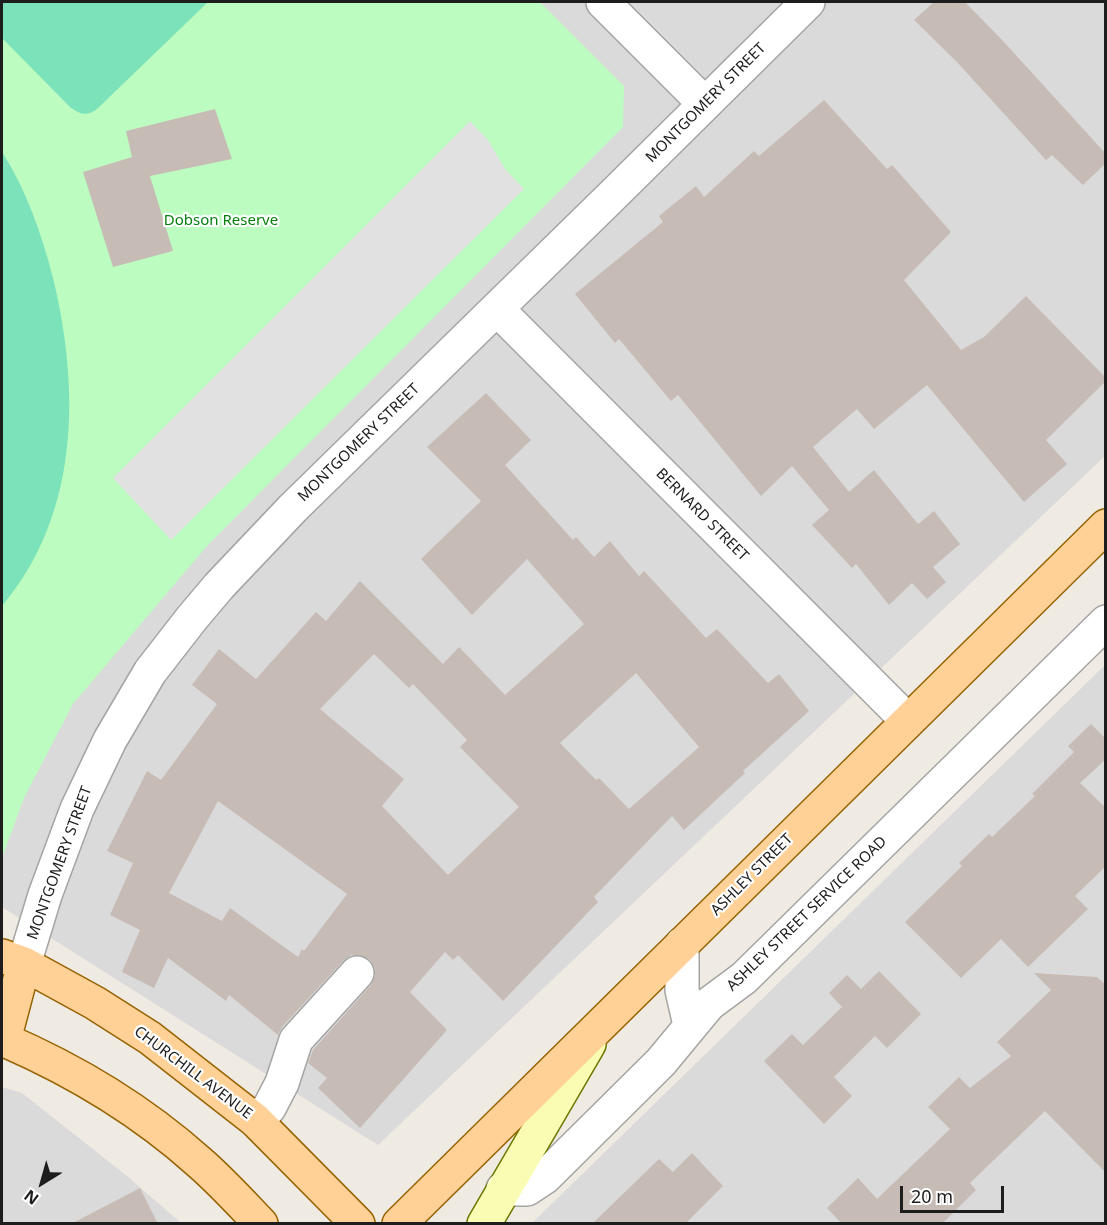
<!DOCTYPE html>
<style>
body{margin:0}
#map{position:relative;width:1107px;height:1225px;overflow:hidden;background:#efeae2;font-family:"Noto Sans",sans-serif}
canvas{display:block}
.frame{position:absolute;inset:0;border:3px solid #1d1d1d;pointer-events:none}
.north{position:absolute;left:12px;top:1153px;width:60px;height:60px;-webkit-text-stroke:4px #fff;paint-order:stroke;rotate:217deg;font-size:16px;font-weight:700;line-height:24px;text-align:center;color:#1d1d1d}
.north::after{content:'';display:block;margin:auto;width:21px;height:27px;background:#1d1d1d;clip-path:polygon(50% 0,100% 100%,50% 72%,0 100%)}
.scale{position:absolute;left:900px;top:1186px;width:104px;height:27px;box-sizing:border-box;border:3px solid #1d1d1d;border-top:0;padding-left:8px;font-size:18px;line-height:21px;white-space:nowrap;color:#1d1d1d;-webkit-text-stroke:4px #fff;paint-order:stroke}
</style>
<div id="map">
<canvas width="1107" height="1225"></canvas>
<div class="frame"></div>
<div class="north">N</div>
<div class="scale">20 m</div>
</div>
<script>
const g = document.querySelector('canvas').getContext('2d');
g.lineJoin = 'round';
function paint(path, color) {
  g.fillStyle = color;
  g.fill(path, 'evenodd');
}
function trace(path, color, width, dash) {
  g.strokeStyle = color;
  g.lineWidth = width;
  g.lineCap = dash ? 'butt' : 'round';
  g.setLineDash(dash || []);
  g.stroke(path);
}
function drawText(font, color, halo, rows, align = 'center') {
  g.font = font + ' "Noto Sans",sans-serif';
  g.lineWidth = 4.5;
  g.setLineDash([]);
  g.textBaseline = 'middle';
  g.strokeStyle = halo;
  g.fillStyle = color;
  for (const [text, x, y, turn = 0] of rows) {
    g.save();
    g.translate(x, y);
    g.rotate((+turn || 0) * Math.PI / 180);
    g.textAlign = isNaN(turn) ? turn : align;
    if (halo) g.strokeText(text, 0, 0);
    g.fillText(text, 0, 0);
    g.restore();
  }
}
const residential = new Path2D(`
 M 2,2 L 1105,2 L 1105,456 L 378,1145 L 2,907 Z
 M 1105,665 L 1105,1223 L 532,1223 Z
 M 2,1087 L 22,1093 L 127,1176 L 181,1223 L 2,1223 Z`);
const park = new Path2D(`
 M 2,2 L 540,2 L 624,86 L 623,127 L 207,546 L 73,704 L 24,798 L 2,858 Z`);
const pitch = new Path2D(`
 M 2,2 L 208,2 L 97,109 C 86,117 80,114 70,107 L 2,38 Z
 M 2,152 C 26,189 42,235 53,278 C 80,389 80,514 2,606 Z`);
const parking = new Path2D(`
 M 470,121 L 488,140 L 505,169 L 524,189 L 171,540 L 113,478 Z`);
const building = new Path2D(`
 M 934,2 L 965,2 L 1003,41 L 1106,154 L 1106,163 L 1083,185 L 1052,155 L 1046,160 L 957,62 L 914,20 Z
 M 824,100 L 887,169 L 892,165 L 951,232 L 904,280 L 961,350 L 984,337 L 1026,296 L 1106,378 L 1106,381 L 1046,440 L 1067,464 L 1024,502 L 927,385 L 874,429 L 857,409 L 813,447 L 849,492 L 874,470 L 918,524 L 934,511 L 960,544 L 933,567 L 946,582 L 927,599 L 912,583 L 889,605 L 856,564 L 852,568 L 812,525 L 829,510 L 792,466 L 761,496 L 678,395 L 671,401 L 619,339 L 615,343 L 575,294 L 663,222 L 659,216 L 696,186 L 704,197 L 754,151 L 759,156 Z
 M 215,109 L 232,159 L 150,176 L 173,251 L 113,267 L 83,172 L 132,157 L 126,131 Z
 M 486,393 L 531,440 L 505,465 L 573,540 L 576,537 L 594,557 L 610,541 L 639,576 L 644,571 L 706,638 L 717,629 L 768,683 L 779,674 L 809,711 L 743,771 L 745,773 L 684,830 L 672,816 L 594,897 L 598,902 L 503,1001 L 458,955 L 453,960 L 445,952 L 410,992 L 447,1030 L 360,1128 L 318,1088 L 327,1078 L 308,1063 L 313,1050 L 371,985 L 375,976 L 375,968 L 370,960 L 360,955 L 351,955 L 344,960 L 282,1027 L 278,1035 L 229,995 L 226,1001 L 168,958 L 154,988 L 122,972 L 140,930 L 110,915 L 133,863 L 107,851 L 147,771 L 161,780 L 217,704 L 192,685 L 219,649 L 256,679 L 316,612 L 326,621 L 360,581 L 443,664 L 459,647 L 505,695 L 584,624 L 527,559 L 472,615 L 421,559 L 481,501 L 427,447 ZM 374,654 L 409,688 L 413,684 L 467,740 L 460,747 L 519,807 L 448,875 L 382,806 L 404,779 L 320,709 ZM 636,673 L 699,747 L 629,809 L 599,778 L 596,780 L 560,743 ZM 218,801 L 347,894 L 304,951 L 302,949 L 298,957 L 230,908 L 222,921 L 169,893 Z
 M 1091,724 L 1106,739 L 1106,759 L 1080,783 L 1106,808 L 1106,866 L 1075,896 L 1088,909 L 1028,967 L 1001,939 L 961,978 L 905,922 L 962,866 L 959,863 L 989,834 L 992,837 L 1035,796 L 1032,794 L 1074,752 L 1068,746 Z
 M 879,971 L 921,1014 L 887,1048 L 875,1036 L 834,1077 L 852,1096 L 824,1124 L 764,1061 L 792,1034 L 803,1045 L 842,1007 L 829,993 L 847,975 L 861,989 Z
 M 1034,973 L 1097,977 L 1106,985 L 1106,1173 L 1045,1111 L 970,1183 L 976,1190 L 942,1224 L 842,1224 L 827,1208 L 858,1178 L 877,1199 L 950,1129 L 928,1107 L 959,1077 L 970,1088 L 1011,1056 L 997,1042 L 1051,990 Z
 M 692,1153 L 723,1186 L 685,1224 L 592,1224 L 659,1159 L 673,1172 Z
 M 140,1188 L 158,1224 L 71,1224 Z`);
const minor = new Path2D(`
 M 603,2 L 704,103
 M 497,309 L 908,721
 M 682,944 L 682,990 L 690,1025
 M 24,964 L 45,895 L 77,809 L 110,740 L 150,672 L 192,618 L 219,586 L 293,508 L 614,194 L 808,2
 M 255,1120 L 269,1108 L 282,1083 L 296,1040 L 357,973
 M 503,1189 L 527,1189 L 545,1177 L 661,1062 L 709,1004 L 744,978 L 1106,622`);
const secondary = new Path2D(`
 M 484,1224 L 589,1044`);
const primary = new Path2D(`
 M 2,956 L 24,964 L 95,1003 L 150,1038 L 255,1120 L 358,1224
 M 2,1039 C 72,1069 142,1111 199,1162 C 221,1181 241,1203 261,1224
 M 4,1040 L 24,964
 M 399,1224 L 1106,526`);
const streetNames = [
 ["MONTGOMERY STREET",706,103,-45],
 ["MONTGOMERY STREET",359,443,-44],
 ["BERNARD STREET",702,515,45],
 ["MONTGOMERY STREET",60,863,-70],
 ["ASHLEY STREET",752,875,-45],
 ["ASHLEY STREET SERVICE ROAD",807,914,-44],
 ["CHURCHILL AVENUE",193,1073,37]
];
const parkNames = [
 ["Dobson Reserve",221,221]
];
paint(residential, '#dbdada');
paint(park, '#bcfcc0');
paint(pitch, '#7be2ba');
paint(parking, '#e1e1e1');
paint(building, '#c7bcb5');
trace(minor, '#a4a4a4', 36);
trace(secondary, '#6c7800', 36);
trace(primary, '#966300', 36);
trace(minor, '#fff', 33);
trace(secondary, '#f9fcb2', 33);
trace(primary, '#ffd197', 33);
drawText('15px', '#1d1d1d', '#fff', streetNames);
drawText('15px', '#06800f', '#fff', parkNames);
</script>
